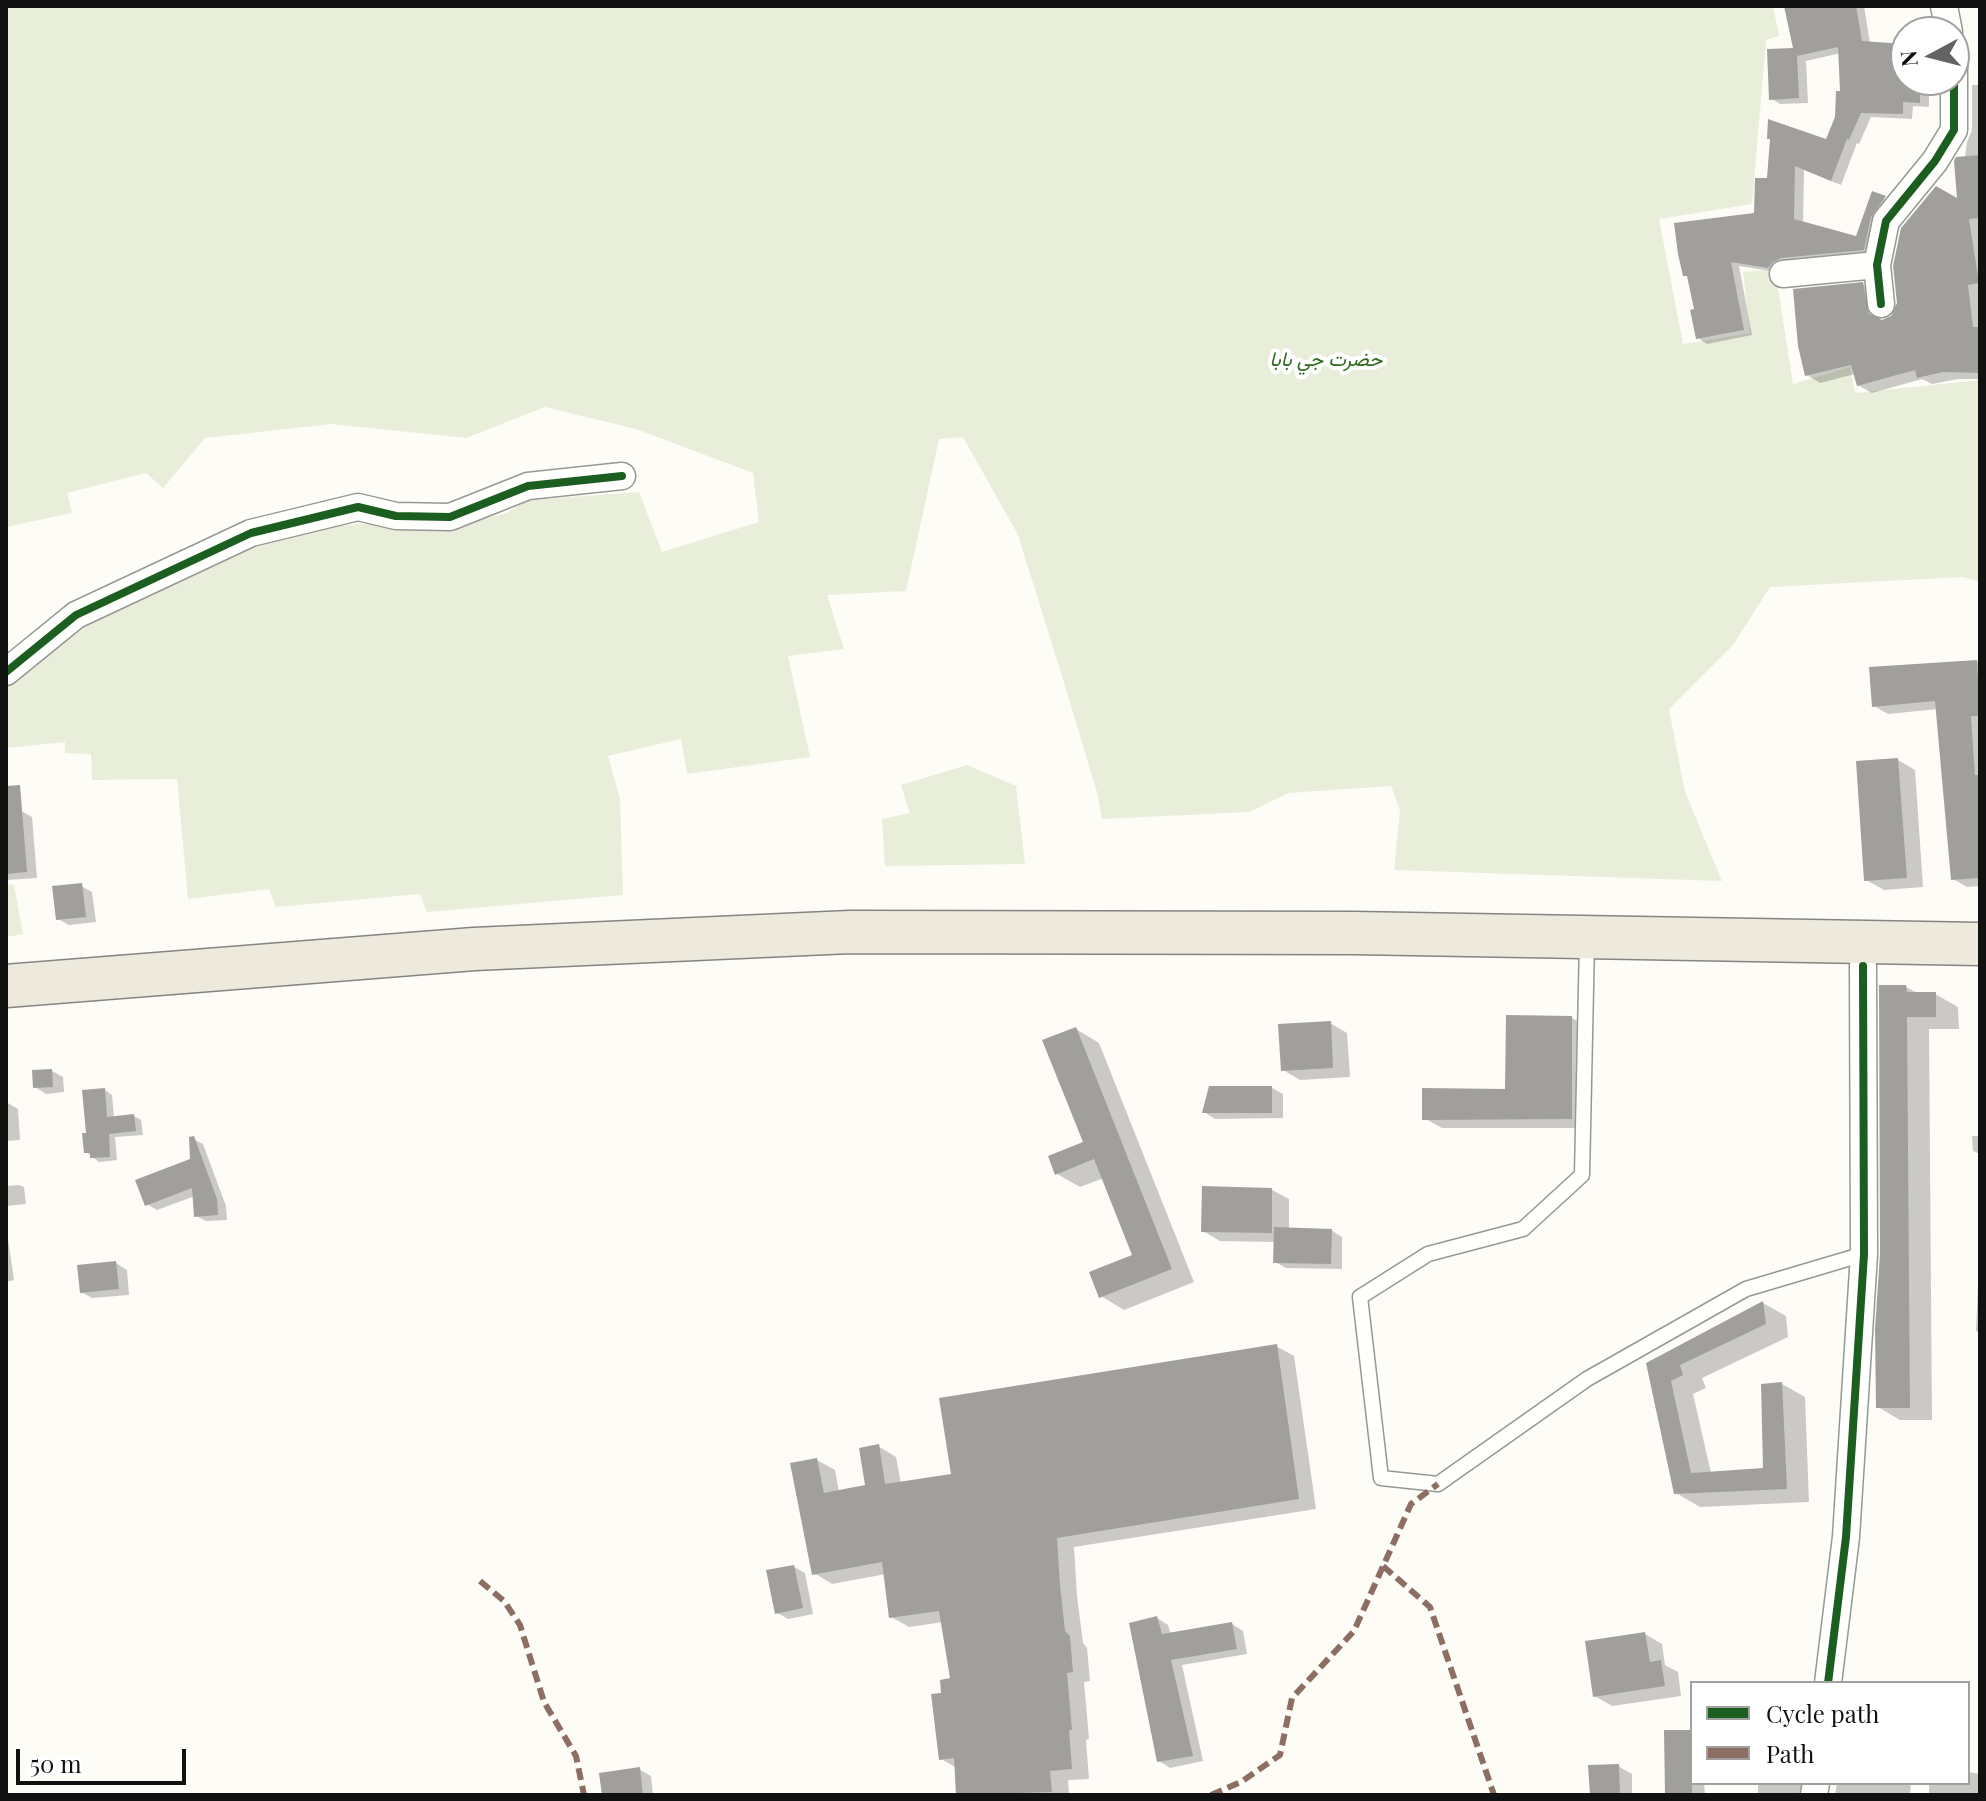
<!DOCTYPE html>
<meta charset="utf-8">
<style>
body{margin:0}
#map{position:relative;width:1986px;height:1801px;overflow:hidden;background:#fdfcf7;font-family:"Playfair Display",serif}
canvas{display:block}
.frame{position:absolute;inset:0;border:8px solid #111;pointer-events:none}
.legend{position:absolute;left:1690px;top:1681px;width:280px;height:104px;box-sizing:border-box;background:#fff;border:2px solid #a0a0a0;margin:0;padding:10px 14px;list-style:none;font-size:24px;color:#111}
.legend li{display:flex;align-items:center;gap:16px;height:40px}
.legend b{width:40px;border:2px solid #a0a0a0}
.north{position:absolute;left:1890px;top:16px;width:80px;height:80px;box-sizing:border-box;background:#fff;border:2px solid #a0a0a0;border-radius:50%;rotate:263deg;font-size:22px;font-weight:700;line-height:32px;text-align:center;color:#111}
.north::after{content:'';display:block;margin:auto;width:28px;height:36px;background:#646362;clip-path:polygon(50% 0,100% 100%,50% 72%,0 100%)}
.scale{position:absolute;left:16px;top:1749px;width:170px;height:36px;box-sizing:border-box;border:4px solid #111;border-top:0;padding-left:10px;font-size:24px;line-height:28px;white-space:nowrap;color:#111;-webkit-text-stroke:6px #fff;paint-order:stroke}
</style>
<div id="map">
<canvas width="1986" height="1801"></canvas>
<div class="frame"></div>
<ul class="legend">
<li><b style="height:10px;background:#1b5e20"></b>Cycle path</li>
<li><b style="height:10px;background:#8d6e63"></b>Path</li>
</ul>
<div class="north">N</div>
<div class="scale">50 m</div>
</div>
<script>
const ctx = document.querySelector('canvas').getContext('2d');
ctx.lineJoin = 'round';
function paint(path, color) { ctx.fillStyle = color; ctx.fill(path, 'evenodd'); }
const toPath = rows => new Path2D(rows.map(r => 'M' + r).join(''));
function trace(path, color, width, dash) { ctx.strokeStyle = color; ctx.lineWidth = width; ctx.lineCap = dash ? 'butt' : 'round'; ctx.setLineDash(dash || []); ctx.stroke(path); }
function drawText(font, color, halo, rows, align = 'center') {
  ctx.font = font + ' "Playfair Display",Vazirmatn,serif'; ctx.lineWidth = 8; ctx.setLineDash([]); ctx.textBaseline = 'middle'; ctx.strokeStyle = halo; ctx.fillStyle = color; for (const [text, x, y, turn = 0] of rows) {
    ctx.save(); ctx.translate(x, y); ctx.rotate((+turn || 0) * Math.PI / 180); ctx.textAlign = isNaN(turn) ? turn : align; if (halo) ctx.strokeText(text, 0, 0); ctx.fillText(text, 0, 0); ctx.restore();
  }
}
const cemetery = toPath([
 [6,6,1773,6,1779,36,1766,40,1752,204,1659,219,1683,344,1750,333,1743,272,1775,269,1793,384,1850,367,1855,393,1980,380,1980,582,1963,577,1770,587,1733,645,1669,709,1685,792,1722,881,1394,870,1400,810,1391,786,1289,793,1249,812,1102,819,1097,792,1061,673,1018,535,963,437,939,439,906,591,827,595,844,649,788,656,810,757,687,774,681,739,608,756,620,799,623,895,427,912,420,894,276,907,269,889,188,899,177,779,92,780,91,754,65,753,65,742,6,748,6,687,84,623,252,548,321,528,361,524,448,528,506,513,529,500,639,492,662,552,759,522,753,473,636,429,545,407,466,438,331,424,205,438,163,488,146,473,67,493,72,513,6,527],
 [967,765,1016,786,1025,864,885,866,882,819,910,813,901,785],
 [6,884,14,885,23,934,6,937]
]);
const shadow = toPath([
 [1786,6,1864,6,1870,43,1906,47,1906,80,1920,80,1915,92,1925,80,1936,80,1929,89,1929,107,1913,106,1912,119,1871,117,1859,144,1857,143,1841,185,1804,170,1803,224,1858,239,1873,194,1894,203,1873,255,1778,272,1739,266,1752,335,1707,344,1698,338,1696,311,1689,277,1685,275,1756,215,1768,180,1827,142,1837,118,1842,93,1841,53,1806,61,1808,103,1780,104,1771,98,1795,50],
 [1978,76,1980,76,1980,379,1958,379,1932,384,1922,379,1872,393,1858,385,1855,374,1820,383,1807,375,1862,284,1876,292,1881,322,1891,319,1959,201,1967,142,1972,130,1972,85,1978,85],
 [1980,662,1980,886,1967,887,1953,879,1938,709,1888,714,1874,706,1871,669],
 [1898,760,1915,770,1923,887,1884,890,1866,880],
 [21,811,32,817,37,878,7,880,6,812],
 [81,886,92,892,96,922,69,925,58,919],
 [1906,987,1919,994,1935,994,1958,1007,1959,1029,1929,1029,1932,1420,1900,1420,1878,1407,1882,1254],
 [1572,1018,1589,1028,1588,1128,1442,1128,1424,1118,1507,1091],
 [1330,1023,1347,1033,1350,1077,1300,1080,1283,1070],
 [1076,1029,1099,1043,1194,1282,1124,1310,1101,1296,1135,1256,1104,1178,1080,1187,1057,1174,1085,1143],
 [52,1071,63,1077,64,1092,46,1094,35,1087],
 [1272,1088,1283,1094,1283,1118,1215,1119,1204,1112],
 [105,1090,112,1095,114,1118,134,1116,141,1120,143,1135,115,1137,117,1160,99,1162,86,1152,88,1135],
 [6,1102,18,1109,20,1140,6,1141],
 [1972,1136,1980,1136,1980,1154,1973,1151],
 [193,1139,203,1144,226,1206,227,1220,206,1221,196,1216,195,1196,157,1210,147,1204,192,1161],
 [19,1185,24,1187,26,1204,6,1206,6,1186],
 [1272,1190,1289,1199,1289,1229,1331,1230,1342,1237,1342,1269,1286,1268,1275,1262,1276,1242,1220,1241,1203,1231],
 [6,1225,14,1280,6,1282],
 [1979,1261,1980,1261,1980,1333,1976,1331],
 [116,1263,127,1270,129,1295,92,1298,81,1292],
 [1763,1303,1786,1316,1788,1337,1702,1378,1706,1388,1693,1394,1711,1473,1765,1470,1782,1384,1805,1397,1809,1502,1700,1507,1676,1493,1648,1364],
 [1276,1346,1294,1356,1316,1509,1074,1547,1077,1596,1083,1643,1087,1648,1090,1681,1084,1682,1089,1739,1086,1740,1089,1779,1068,1780,1069,1795,958,1795,957,1768,941,1759,952,1680,943,1622,909,1627,891,1617,886,1574,832,1584,814,1573,817,1460,835,1470,839,1492,868,1487,878,1446,896,1457,901,1484,954,1476],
 [794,1567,805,1573,813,1614,788,1619,776,1612],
 [1157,1618,1168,1625,1171,1635,1232,1624,1243,1631,1247,1654,1182,1665,1203,1761,1170,1768,1159,1761],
 [1645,1634,1662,1644,1665,1665,1678,1672,1681,1696,1612,1706,1595,1696],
 [1692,1732,1692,1783,1704,1783,1705,1795,1668,1795],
 [1618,1766,1632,1774,1632,1795,1590,1795],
 [639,1769,651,1776,653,1795,604,1795],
 [1968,1772,1980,1774,1980,1795,1929,1795,1929,1783,1968,1783],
 [1758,1783,1801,1783,1802,1795,1758,1795],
 [1837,1783,1906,1783,1911,1786,1910,1795,1835,1795]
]);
const building = toPath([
 [1784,6,1856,6,1862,41,1904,44,1903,62,1905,62,1906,80,1922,80,1920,83,1920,103,1903,102,1903,114,1861,113,1849,140,1847,139,1831,181,1795,166,1794,219,1856,236,1872,191,1886,196,1871,217,1864,250,1781,258,1773,262,1768,268,1731,262,1744,330,1696,339,1690,310,1694,309,1687,276,1683,276,1678,254,1674,223,1754,213,1755,178,1767,178,1770,139,1767,139,1768,119,1826,139,1835,117,1836,91,1840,91,1838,47,1797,56,1799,98,1769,100,1767,49,1793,48],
 [1980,155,1980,218,1969,219,1979,283,1968,285,1973,327,1980,327,1980,373,1943,372,1917,378,1915,370,1857,386,1851,365,1805,376,1798,346,1793,289,1863,282,1869,314,1882,320,1891,316,1897,303,1893,266,1901,228,1936,186,1957,198,1954,161,1956,157],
 [1977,660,1980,716,1971,716,1975,775,1980,775,1980,878,1951,880,1935,701,1872,707,1869,667],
 [1898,758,1907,878,1864,881,1856,761],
 [20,785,27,872,6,874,6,786],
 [82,883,86,917,56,920,52,886],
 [1879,985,1906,985,1907,992,1936,992,1936,1017,1907,1017,1910,1408,1876,1408,1875,1329,1880,1254],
 [1506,1015,1572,1016,1572,1119,1422,1120,1422,1088,1505,1089],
 [1331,1021,1333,1068,1281,1071,1278,1024],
 [1076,1027,1172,1269,1099,1298,1089,1272,1132,1255,1094,1159,1055,1175,1048,1156,1083,1142,1042,1040],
 [52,1069,53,1087,33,1088,32,1070],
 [1209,1086,1272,1086,1272,1113,1202,1113],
 [105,1088,107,1117,134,1114,136,1131,109,1134,110,1157,90,1158,90,1153,84,1153,82,1133,86,1133,82,1090],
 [194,1136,217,1199,218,1215,194,1217,192,1188,145,1206,135,1180,190,1159,189,1137],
 [1202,1186,1272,1188,1272,1233,1201,1232],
 [1274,1227,1332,1229,1331,1264,1273,1263],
 [116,1261,119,1289,80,1293,77,1265],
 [1763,1301,1766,1324,1680,1365,1683,1375,1671,1381,1691,1473,1763,1468,1761,1384,1782,1382,1787,1489,1674,1494,1646,1363],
 [1277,1344,1299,1499,1057,1538,1060,1585,1065,1631,1070,1636,1073,1672,1067,1673,1072,1730,1069,1730,1072,1769,1050,1771,1052,1792,956,1795,954,1758,939,1760,931,1694,941,1693,940,1680,950,1678,939,1611,889,1618,882,1562,812,1575,790,1463,817,1458,824,1493,865,1485,859,1448,879,1444,885,1484,951,1474,939,1398],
 [794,1565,803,1608,775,1614,766,1570],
 [1157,1616,1162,1634,1232,1622,1237,1649,1171,1660,1193,1756,1157,1762,1129,1623],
 [1645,1632,1650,1662,1661,1660,1665,1686,1593,1697,1585,1641],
 [1664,1730,1692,1730,1692,1795,1665,1795],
 [1619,1764,1620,1795,1590,1795,1588,1765],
 [640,1767,643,1795,602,1795,599,1773]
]);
const lane = toPath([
 [1587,941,1582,1175,1523,1229,1428,1254,1360,1297,1381,1478,1438,1484,1587,1379,1746,1289,1864,1254]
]);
const street = toPath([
 [1944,6,1949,32],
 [1783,274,1877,265],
 [1881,304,1877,265,1886,221,1935,161,1954,130,1954,57],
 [6,672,76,615,251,533,358,507,396,516,450,517,528,486,622,476],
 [1828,1683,1846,1537,1864,1254,1863,966],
 [1814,1795,1816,1783]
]);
const primary = toPath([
 [6,986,474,949,850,932,1354,933,1980,944]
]);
const quiet = toPath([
 [1383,1566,1430,1607,1494,1795],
 [480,1581,504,1601,520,1625,544,1702,576,1756,584,1795],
 [1211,1795,1241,1782,1280,1755,1292,1698,1354,1631,1411,1504,1438,1484]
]);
const cycleway = toPath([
 [1881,304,1877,265,1886,221,1935,161,1954,130,1954,57],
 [6,672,76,615,251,533,358,507,396,516,450,517,528,486,622,476],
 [1828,1683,1846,1537,1864,1254,1863,966]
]);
const parkNames = [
 ["حضرت جي بابا",1326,360]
];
paint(cemetery, '#e9eedb');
paint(shadow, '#0003');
paint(building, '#a19f9c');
trace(lane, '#979795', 17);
trace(street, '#979795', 29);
trace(primary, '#858482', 45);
trace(lane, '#fffffe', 14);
trace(street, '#fffffe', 26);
trace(primary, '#ede9dc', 42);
trace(quiet, '#8d6e63', 6, [12, 6]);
trace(cycleway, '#1b5e20', 8);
drawText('italic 20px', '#2f6b1f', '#fff', parkNames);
</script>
